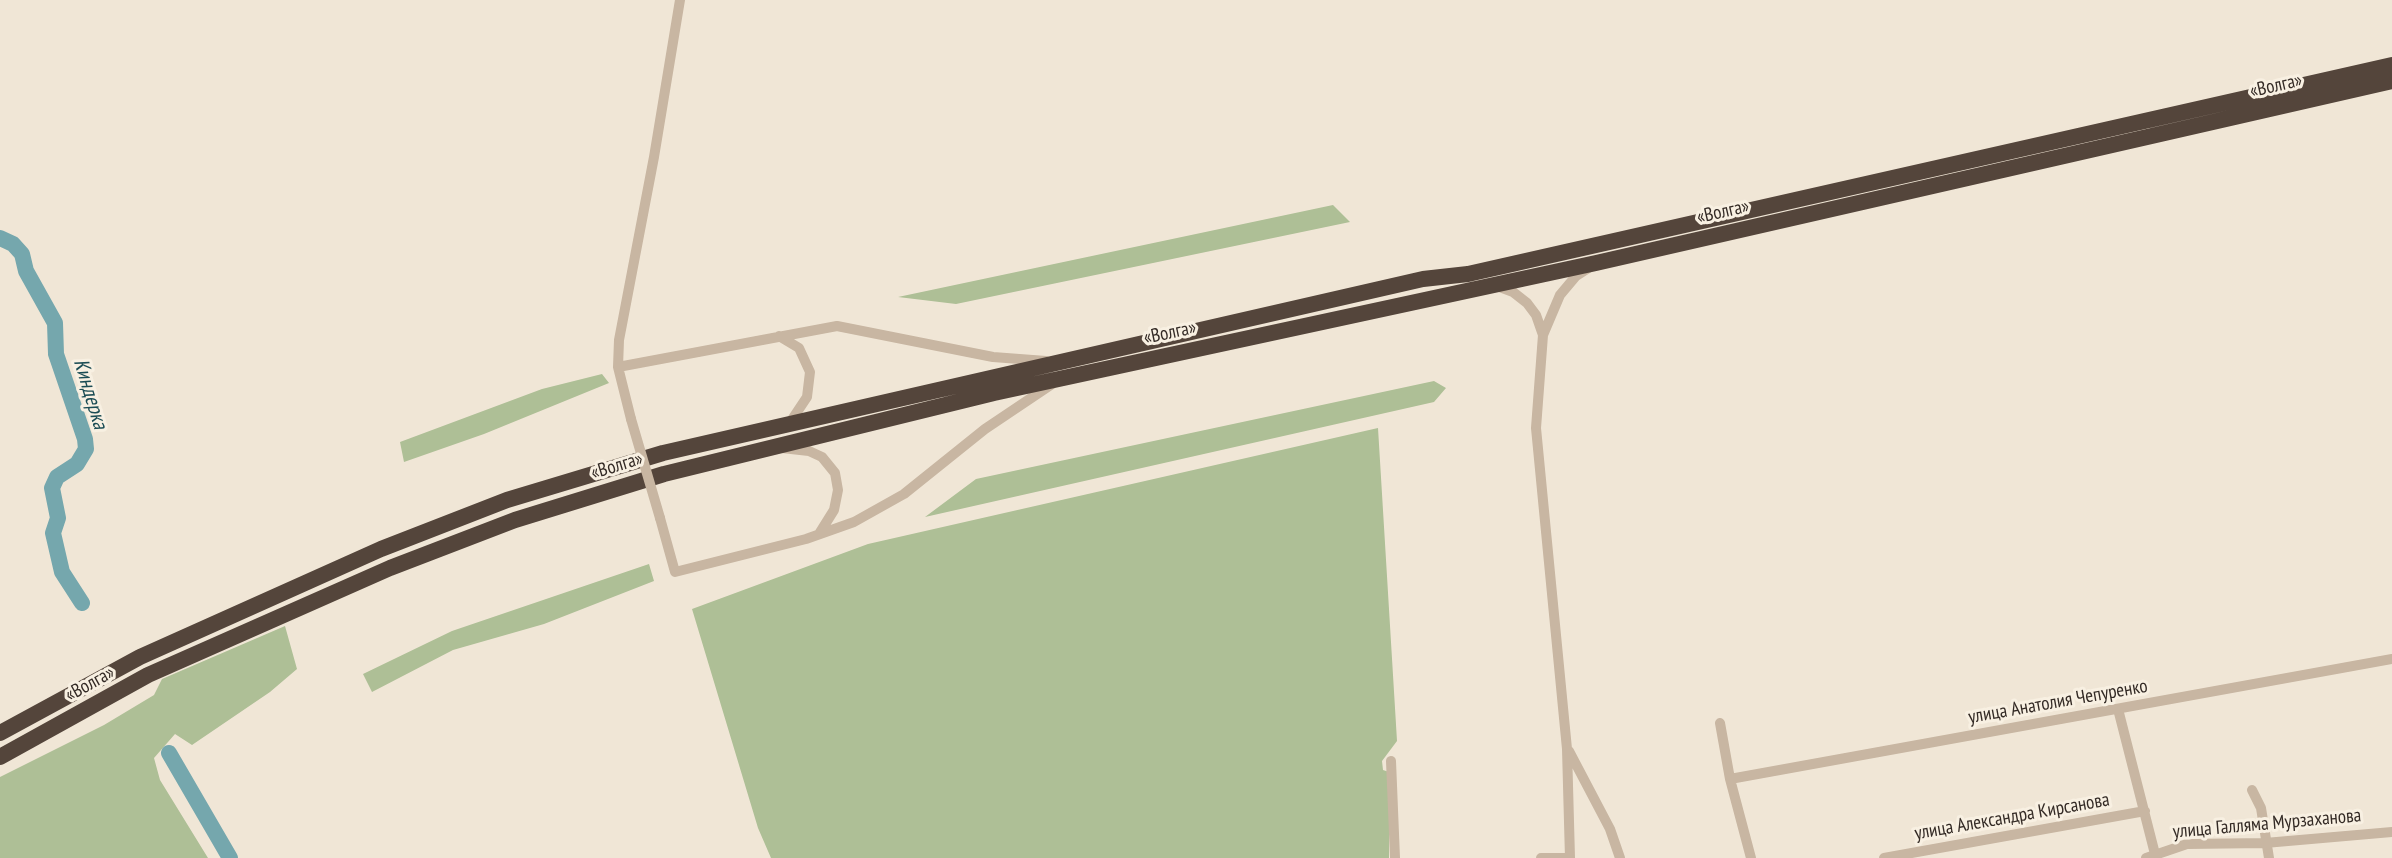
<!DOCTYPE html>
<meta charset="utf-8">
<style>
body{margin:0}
canvas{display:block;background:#f0e6d6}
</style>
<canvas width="2392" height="858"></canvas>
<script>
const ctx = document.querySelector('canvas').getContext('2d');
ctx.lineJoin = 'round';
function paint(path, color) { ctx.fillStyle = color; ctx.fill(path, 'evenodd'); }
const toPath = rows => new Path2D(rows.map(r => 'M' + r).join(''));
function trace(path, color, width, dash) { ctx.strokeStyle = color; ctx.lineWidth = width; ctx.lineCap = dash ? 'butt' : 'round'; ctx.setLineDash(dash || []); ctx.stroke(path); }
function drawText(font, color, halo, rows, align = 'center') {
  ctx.font = font + ' "PT Sans Narrow",sans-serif'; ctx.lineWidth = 6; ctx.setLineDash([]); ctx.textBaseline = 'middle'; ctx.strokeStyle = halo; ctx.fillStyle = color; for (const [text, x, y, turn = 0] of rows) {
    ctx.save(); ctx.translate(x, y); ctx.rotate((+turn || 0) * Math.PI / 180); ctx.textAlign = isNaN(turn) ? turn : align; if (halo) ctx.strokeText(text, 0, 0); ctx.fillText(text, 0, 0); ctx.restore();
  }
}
const green = toPath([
 [1333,205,1350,222,956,304,898,297],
 [602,374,609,383,484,434,404,462,400,442,542,389],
 [1434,381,1446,388,1434,402,925,517,976,479],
 [1378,428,1397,741,1382,761,1383,770,1389,772,1389,858,771,858,758,828,692,609,868,544],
 [649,564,654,581,544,624,453,650,372,692,363,674,452,631],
 [285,626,297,669,270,692,192,745,175,734,154,758,160,780,208,858,0,858,0,777,104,725,154,695,162,679]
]);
const river = toPath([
 [0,238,13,244,22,254,26,271,55,323,56,354,85,439,86,449,77,464,57,477,52,488,58,518,53,533,62,572,82,603],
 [169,753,230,858]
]);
const minor = toPath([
 [1497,286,1513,292,1527,303,1536,315,1543,335],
 [779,336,799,348,810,372,807,397,789,424],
 [618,367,837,326,993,357,1046,361],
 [631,419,618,367,619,340,654,157,680,0],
 [782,448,809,451,822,457,835,473,838,490,834,510,819,534],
 [660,518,675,572,806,539,854,522,904,494,985,429,1052,384],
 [2118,709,2156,858],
 [1720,723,1730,779,1751,858],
 [1569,751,1610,829,1620,858],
 [1391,761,1395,858],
 [1730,779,2392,659],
 [2252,790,2261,808,2269,858],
 [1541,858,1570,858],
 [1570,858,1567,749,1536,428,1543,335,1560,295,1576,276,1590,267],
 [1884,858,2145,811],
 [2146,858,2187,844,2265,843,2392,832]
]);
const highway = toPath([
 [0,733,140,657,381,549,507,500,663,453,1423,279,1468,274,2392,65],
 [0,757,148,675,390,568,515,520,664,474,994,393,1596,263,2392,81]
]);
const minorBridge = toPath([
 [631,419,660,518]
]);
const streetNames = [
 ["«Волга»",2276,86,-13],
 ["«Волга»",1723,212,-13],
 ["«Волга»",1170,333,-12],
 ["«Волга»",617,466,-17],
 ["«Волга»",90,684,-29],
 ["улица Анатолия Чепуренко",2058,702,-10],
 ["улица Александра Кирсанова",2012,817,-10],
 ["улица Галляма Мурзаханова",2267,824,-5]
];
const waterNames = [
 ["Киндерка",90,394,73]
];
paint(green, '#aebf96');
trace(river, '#75a7ad', 16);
trace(minor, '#c8b6a2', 10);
trace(highway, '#54453b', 16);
trace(minorBridge, '#c8b6a2', 10);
drawText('19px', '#332a25', '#f8f0e2', streetNames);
drawText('italic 21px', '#1b4c54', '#f8f0e2', waterNames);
</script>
